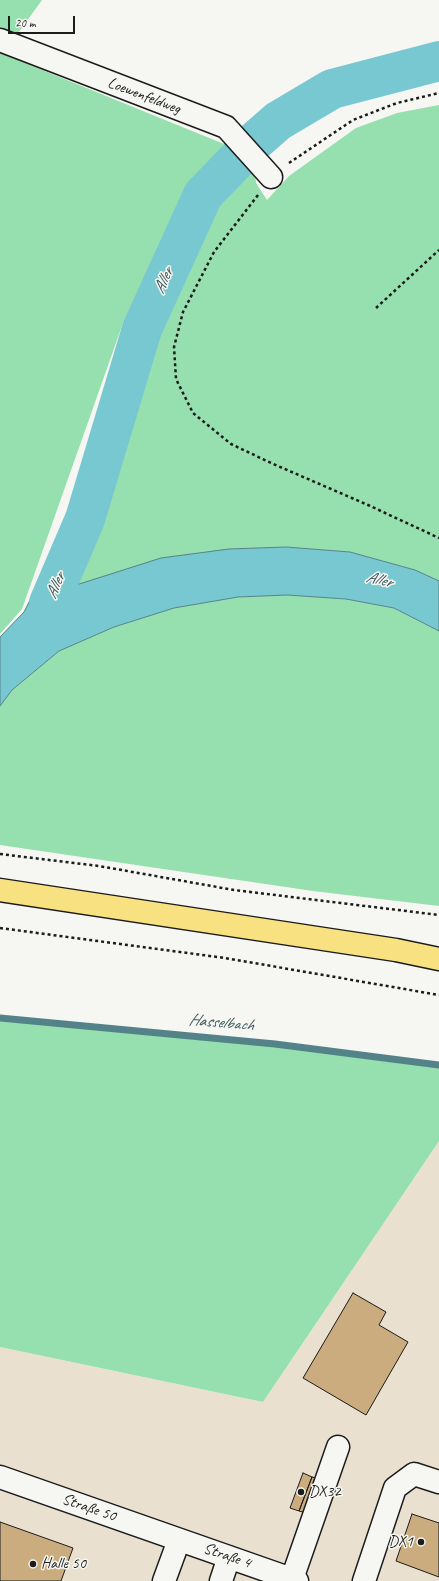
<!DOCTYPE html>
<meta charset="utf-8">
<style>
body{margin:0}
#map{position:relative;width:439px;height:1581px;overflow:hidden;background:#f6f6f2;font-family:Caveat,sans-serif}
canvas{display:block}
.scale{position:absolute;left:8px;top:16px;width:67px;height:18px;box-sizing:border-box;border:2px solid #1c1c1c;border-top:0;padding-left:5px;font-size:12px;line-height:14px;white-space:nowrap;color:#1c1c1c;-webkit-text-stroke:3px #f6f6f2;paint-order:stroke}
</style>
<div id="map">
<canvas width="439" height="1581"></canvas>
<div class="scale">20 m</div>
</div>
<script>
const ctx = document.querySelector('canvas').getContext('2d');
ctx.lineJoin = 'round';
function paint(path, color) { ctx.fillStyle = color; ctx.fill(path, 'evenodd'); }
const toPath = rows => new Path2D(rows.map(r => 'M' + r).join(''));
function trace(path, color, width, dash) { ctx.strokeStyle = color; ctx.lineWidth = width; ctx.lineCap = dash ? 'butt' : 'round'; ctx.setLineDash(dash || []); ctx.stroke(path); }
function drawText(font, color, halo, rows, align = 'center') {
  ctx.font = font + ' Caveat,sans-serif'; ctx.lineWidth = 3; ctx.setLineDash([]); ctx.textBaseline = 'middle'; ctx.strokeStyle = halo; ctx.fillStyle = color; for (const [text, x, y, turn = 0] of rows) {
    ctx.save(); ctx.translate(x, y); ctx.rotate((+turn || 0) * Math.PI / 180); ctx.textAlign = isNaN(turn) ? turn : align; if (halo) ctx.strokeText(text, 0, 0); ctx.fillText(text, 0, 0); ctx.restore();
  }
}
const built = toPath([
 [439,1141,439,1581,0,1581,0,1347,263,1402]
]);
const green = toPath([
 [0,0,42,0,3,54,224,144,182,204,123,323,22,609,0,634],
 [439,105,439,581,415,570,350,552,286,547,229,549,73,586,80,545,134,386,213,197,244,161,255,173,256,183,267,200,289,176,356,128,397,113],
 [287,595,346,599,394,608,439,631,439,906,313,891,0,845,0,706,12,690,59,651,114,627,174,608,238,597],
 [0,1018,275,1044,439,1065,439,1141,263,1402,0,1347]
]);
const water = toPath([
 [57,547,79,555,73,586,161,558,229,549,286,547,350,552,415,570,439,581,439,631,394,608,346,599,287,595,238,597,174,608,114,627,59,651,12,690,0,706,0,637,24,612,57,547]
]);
const stream = toPath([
 [0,1018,275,1044,439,1065]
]);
const river = toPath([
 [49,603,85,519,142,329,203,195,254,142,278,121,332,89,439,61]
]);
const building = toPath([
 [353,1293,386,1312,379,1325,408,1342,366,1415,303,1378,353,1293],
 [303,1473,312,1477,299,1511,290,1508,303,1473],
 [312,1477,318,1479,306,1513,299,1511,312,1477],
 [412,1514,439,1523,439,1577,396,1561,412,1514],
 [0,1522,73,1548,61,1581,0,1581,0,1522]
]);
const path = toPath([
 [289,163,353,120,397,103,439,93],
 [258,195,214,252,183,312,174,347,176,379,193,413,231,444,271,463,368,505,439,538],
 [376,308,439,250],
 [0,854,99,866,234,890,439,915],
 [0,928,225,958,439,995]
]);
const minor = toPath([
 [0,40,226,127,271,177],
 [0,1477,297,1581],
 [292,1579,338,1447],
 [164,1581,179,1540],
 [221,1581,229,1557],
 [364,1581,395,1488,414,1474,439,1482]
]);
const major = toPath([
 [0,890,396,950,439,959]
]);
const markers = [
 [301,1492,4,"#1c1c1c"],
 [421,1542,4,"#1c1c1c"],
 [33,1564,4,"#1c1c1c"]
];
const streetNames = [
 ["Loewenfeldweg",144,96,21],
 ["Straße 50",89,1508,19],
 ["Straße 4",227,1556,19]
];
const poiNames = [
 ["DX32",309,1492],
 ["DX1",413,1542,"right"],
 ["Halle 50",41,1564]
];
const waterNames = [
 ["Aller",164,281,-66],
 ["Aller",379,580,13],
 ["Aller",56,586,-67],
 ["Hasselbach",221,1023,5]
];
paint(built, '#e9e0d0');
paint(green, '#96dfaf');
paint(water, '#78c8d2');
trace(water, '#538389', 1);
trace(stream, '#538389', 7);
trace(river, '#78c8d2', 40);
paint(building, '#cbac7f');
trace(building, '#1c1c1c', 1);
trace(minor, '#1c1c1c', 25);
trace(major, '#1c1c1c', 25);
trace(path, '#1c1c1c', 2.5, [3, 3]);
trace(minor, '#f6f6f2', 22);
trace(major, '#f8e181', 22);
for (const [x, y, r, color] of markers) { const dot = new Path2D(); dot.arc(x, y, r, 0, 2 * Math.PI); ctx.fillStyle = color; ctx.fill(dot); trace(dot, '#f6f6f2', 1.5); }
drawText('16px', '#1c1c1c', '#f6f6f2', streetNames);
drawText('16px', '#1c1c1c', '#f6f6f2', poiNames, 'left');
drawText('italic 17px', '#3c585c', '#f6f6f2', waterNames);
</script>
